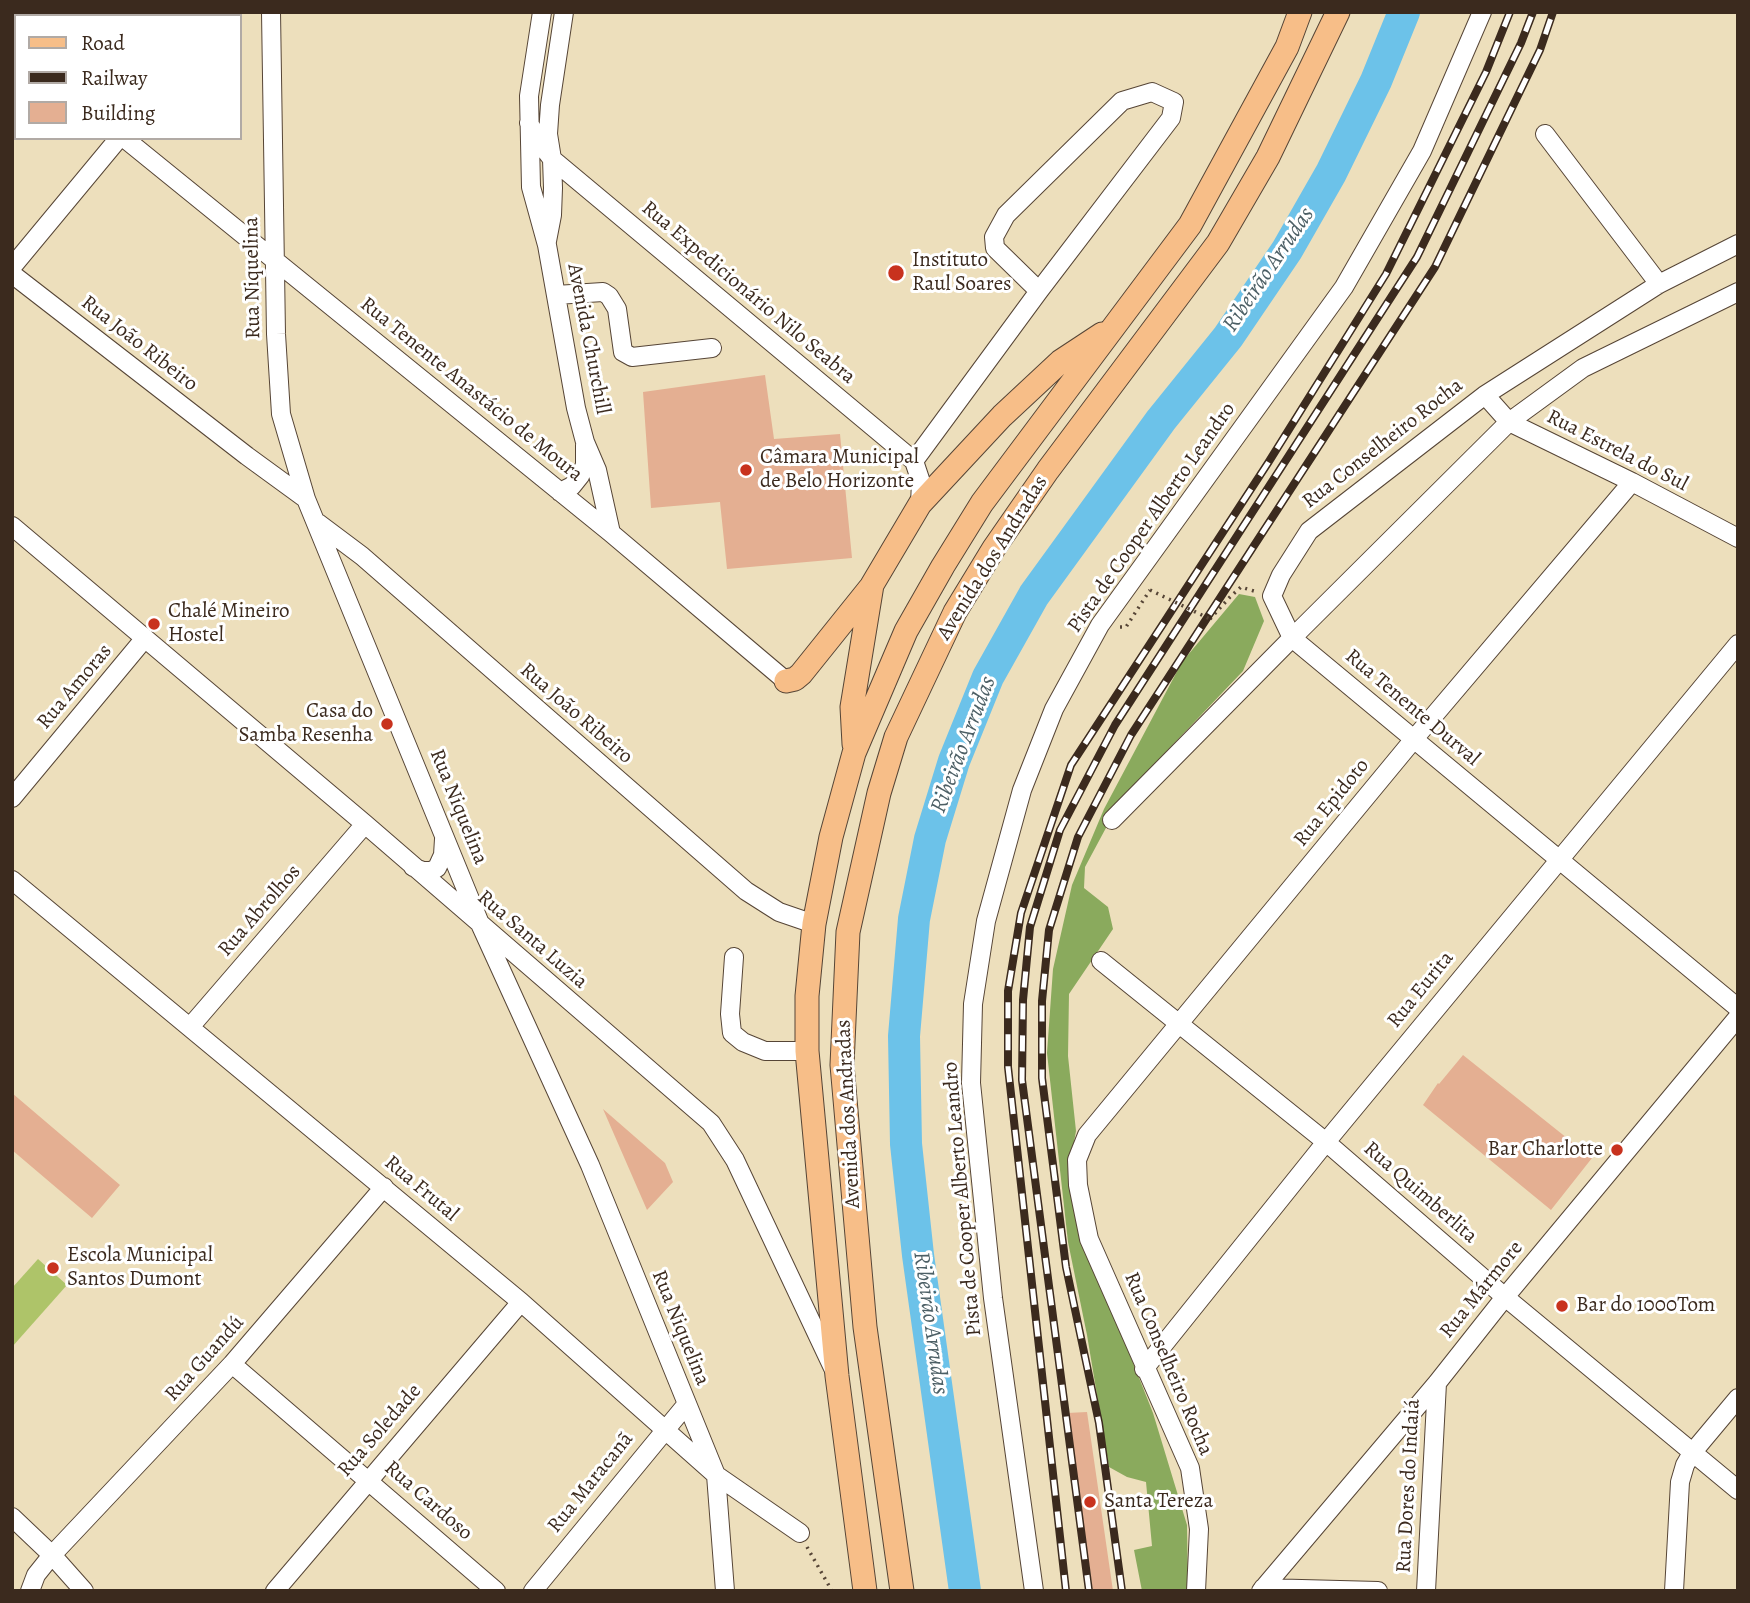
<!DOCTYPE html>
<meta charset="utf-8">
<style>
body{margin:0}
#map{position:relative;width:1750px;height:1603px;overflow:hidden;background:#eddfbc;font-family:Alegreya,serif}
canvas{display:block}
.frame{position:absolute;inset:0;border:14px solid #3b2a1e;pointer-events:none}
.legend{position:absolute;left:14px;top:14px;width:228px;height:126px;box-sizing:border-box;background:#fff;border:2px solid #b1aaa5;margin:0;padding:9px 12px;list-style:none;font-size:21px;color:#3b2a1e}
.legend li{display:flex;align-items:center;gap:14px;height:35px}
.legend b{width:35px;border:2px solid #b1aaa5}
</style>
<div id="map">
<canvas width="1750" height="1603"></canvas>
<div class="frame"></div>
<ul class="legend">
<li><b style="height:9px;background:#f7be88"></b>Road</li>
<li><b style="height:9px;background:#3b2a1e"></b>Railway</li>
<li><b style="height:19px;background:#e4af92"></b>Building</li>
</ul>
</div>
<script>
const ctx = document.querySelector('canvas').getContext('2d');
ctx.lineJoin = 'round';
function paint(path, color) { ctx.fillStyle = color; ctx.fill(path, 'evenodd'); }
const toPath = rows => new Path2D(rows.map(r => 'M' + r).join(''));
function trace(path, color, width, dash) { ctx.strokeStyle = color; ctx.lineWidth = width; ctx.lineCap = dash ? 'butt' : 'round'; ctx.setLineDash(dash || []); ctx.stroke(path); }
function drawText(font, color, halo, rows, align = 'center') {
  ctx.font = font + ' Alegreya,serif'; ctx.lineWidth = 6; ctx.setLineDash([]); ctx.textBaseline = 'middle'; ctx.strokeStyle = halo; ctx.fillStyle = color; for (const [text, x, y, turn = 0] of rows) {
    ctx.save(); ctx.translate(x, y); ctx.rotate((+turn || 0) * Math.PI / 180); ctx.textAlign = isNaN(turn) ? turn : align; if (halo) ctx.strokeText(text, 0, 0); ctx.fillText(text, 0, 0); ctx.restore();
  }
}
const green = toPath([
 [38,1259,67,1285,12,1347,12,1288]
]);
const forest = toPath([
 [1239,594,1255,597,1264,621,1243,671,1122,798,1085,867,1084,888,1108,907,1113,929,1069,994,1068,1056,1076,1131,1070,1164,1088,1249,1153,1413,1187,1525,1188,1591,1142,1591,1134,1550,1152,1546,1146,1482,1127,1477,1109,1467,1087,1335,1068,1242,1047,1053,1053,969,1072,885,1104,809,1182,662]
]);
const river = toPath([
 [965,1591,918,1255,906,1144,904,1036,914,919,930,839,954,761,988,677,1034,595,1161,420,1228,337,1287,250,1331,173,1376,81,1404,12]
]);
const building = toPath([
 [765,375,774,439,840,434,852,558,727,569,720,502,651,508,643,392],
 [1463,1055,1592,1158,1551,1210,1423,1105,1438,1083,1439,1084],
 [12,1093,120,1185,92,1218,12,1150],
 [603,1109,665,1163,673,1182,647,1210],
 [1087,1412,1113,1591,1093,1591,1067,1413]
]);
const path = toPath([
 [1210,619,1230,597,1241,587,1257,592],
 [1120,627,1126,627,1150,590],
 [807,1547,832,1591]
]);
const minor = toPath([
 [271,12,276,334,281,414,306,499,481,926,590,1165,716,1475,725,1591],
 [542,12,529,96,531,187,547,245,576,408,585,442,597,470,611,533],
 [12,45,16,48],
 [529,123,539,142,552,159,914,461,921,482,920,504],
 [1545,134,1659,284],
 [124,138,611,533,786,681],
 [547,241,552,215,553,188,552,159,548,134,550,105,564,12],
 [12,267,119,138],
 [12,274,247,456,306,499],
 [1738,292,1583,368,1509,422,1292,638,1738,1008],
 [556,295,603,292,609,296,617,309,623,352,632,357,712,348],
 [1485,395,1509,422,1632,482,1738,538],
 [914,461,1039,291,1171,118,1174,102,1152,92,1122,101,1006,215,994,237,995,248,1039,291],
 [560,492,572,486,580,476,585,465,585,445],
 [318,523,362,556,746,891,779,912,814,924],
 [12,526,365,824,711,1123,735,1160,833,1368],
 [12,798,145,638],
 [1112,820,1292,638,1272,596,1281,575,1309,531,1485,395,1659,284,1738,244],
 [413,867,423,871,431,871,437,868,443,855,444,839],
 [12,880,521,1302,716,1475,800,1533],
 [734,957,730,1014,732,1033,743,1042,765,1051,807,1051],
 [1101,961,1326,1142,1505,1297,1738,1490],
 [190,1027,365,824],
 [232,1364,496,1591],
 [1144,1369,1326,1142,1738,644],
 [12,1517,52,1555,84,1591],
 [1263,1588,1378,1591],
 [30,1591,36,1575,52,1555,232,1364,384,1187],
 [275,1591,521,1302],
 [533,1591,686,1405],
 [1034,1591,993,1298,971,1083,973,1004,986,921,1022,790,1054,709,1100,625,1344,287,1422,151,1482,12],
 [1196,1591,1199,1529,1190,1468,1089,1239,1078,1185,1077,1160,1087,1135,1414,739,1632,482],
 [1261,1591,1437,1383,1505,1297,1738,1017],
 [1426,1591,1437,1383],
 [1674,1591,1680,1482,1685,1465,1692,1453,1738,1398]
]);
const major = toPath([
 [786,681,795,679,801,674,870,588],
 [854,744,852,707,872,585,920,504,1002,416,1061,361,1102,334],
 [865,1591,837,1376,807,1051,807,996,814,924,831,837,854,753,906,631,943,566,982,503,1190,225,1287,47,1300,12],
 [902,1591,865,1327,842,1065,848,932,879,793,896,737,955,612,994,548,1048,470,1218,243,1268,157,1338,12]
]);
const rail = toPath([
 [1066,1591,1008,1067,1008,991,1021,913,1071,765,1268,463,1386,274,1486,72,1510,12],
 [1089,1591,1022,1080,1023,1000,1030,927,1060,830,1115,725,1417,257,1521,43,1533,12],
 [1122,1591,1099,1423,1066,1267,1042,1078,1042,1001,1049,930,1078,837,1131,735,1435,267,1540,50,1553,12]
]);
const pathBridge = toPath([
 [1150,590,1210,619]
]);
const markers = [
 [896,273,9,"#c8321e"],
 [746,470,7,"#c8321e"],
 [154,624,7,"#c8321e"],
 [387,724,7,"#c8321e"],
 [1617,1150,7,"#c8321e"],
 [53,1268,7,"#c8321e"],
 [1562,1306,7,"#c8321e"],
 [1090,1502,7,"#c8321e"]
];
const poiNames = [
 ["Instituto",912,261],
 ["Raul Soares",912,285],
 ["Câmara Municipal",760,458],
 ["de Belo Horizonte",760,482],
 ["Chalé Mineiro",168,612],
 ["Hostel",168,636],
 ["Casa do",373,712,"right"],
 ["Samba Resenha",373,736,"right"],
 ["Bar Charlotte",1603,1150,"right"],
 ["Escola Municipal",67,1256],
 ["Santos Dumont",67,1280],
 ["Bar do 1000Tom",1576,1306],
 ["Santa Tereza",1104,1502]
];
const streetNames = [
 ["Rua Niquelina",253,278,-91],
 ["Rua Expedicionário Nilo Seabra",748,293,40],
 ["Avenida Churchill",588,339,79],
 ["Rua João Ribeiro",139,344,38],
 ["Rua Tenente Anastácio de Moura",471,390,39],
 ["Rua Conselheiro Rocha",1383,444,-38],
 ["Rua Estrela do Sul",1617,451,27],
 ["Pista de Cooper Alberto Leandro",1152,518,-55],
 ["Avenida dos Andradas",993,558,-58],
 ["Rua Amoras",75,687,-50],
 ["Rua Tenente Durval",1412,708,40],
 ["Rua João Ribeiro",576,714,41],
 ["Rua Epidoto",1332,803,-51],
 ["Rua Niquelina",458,807,68],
 ["Rua Abrolhos",260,911,-49],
 ["Rua Santa Luzia",532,940,41],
 ["Rua Eurita",1421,990,-51],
 ["Avenida dos Andradas",849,1114,-93],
 ["Rua Frutal",421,1189,40],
 ["Rua Quimberlita",1420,1193,41],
 ["Pista de Cooper Alberto Leandro",963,1199,-95],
 ["Rua Mármore",1482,1290,-51],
 ["Rua Niquelina",680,1328,68],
 ["Rua Guandú",205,1359,-48],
 ["Rua Conselheiro Rocha",1168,1364,67],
 ["Rua Soledade",380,1431,-49],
 ["Rua Maracanã",591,1483,-51],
 ["Rua Dores do Indaiá",1409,1486,-87],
 ["Rua Cardoso",428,1501,41]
];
const waterNames = [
 ["Ribeirão Arrudas",1269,270,-56],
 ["Ribeirão Arrudas",964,745,-69],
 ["Ribeirão Arrudas",930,1323,82]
];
paint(green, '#aec469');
paint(forest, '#8aaa5d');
trace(river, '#6cc2e9', 32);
paint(building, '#e4af92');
trace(minor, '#564536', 20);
trace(major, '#564536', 25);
trace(path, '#564536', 3.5, [2, 5]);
trace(minor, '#fff', 18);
trace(major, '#f7be88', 23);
trace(rail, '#3b2a1e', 8);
trace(rail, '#fff', 5, [16]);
trace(pathBridge, '#564536', 3.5, [2, 5]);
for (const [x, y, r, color] of markers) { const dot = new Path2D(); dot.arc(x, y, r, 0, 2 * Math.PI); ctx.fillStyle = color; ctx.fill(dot); trace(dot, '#fff', 2.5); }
drawText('21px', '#3b2a1e', '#fff', poiNames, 'left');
drawText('21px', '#3b2a1e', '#fff', streetNames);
drawText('italic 23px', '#4c5f65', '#fff', waterNames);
</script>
